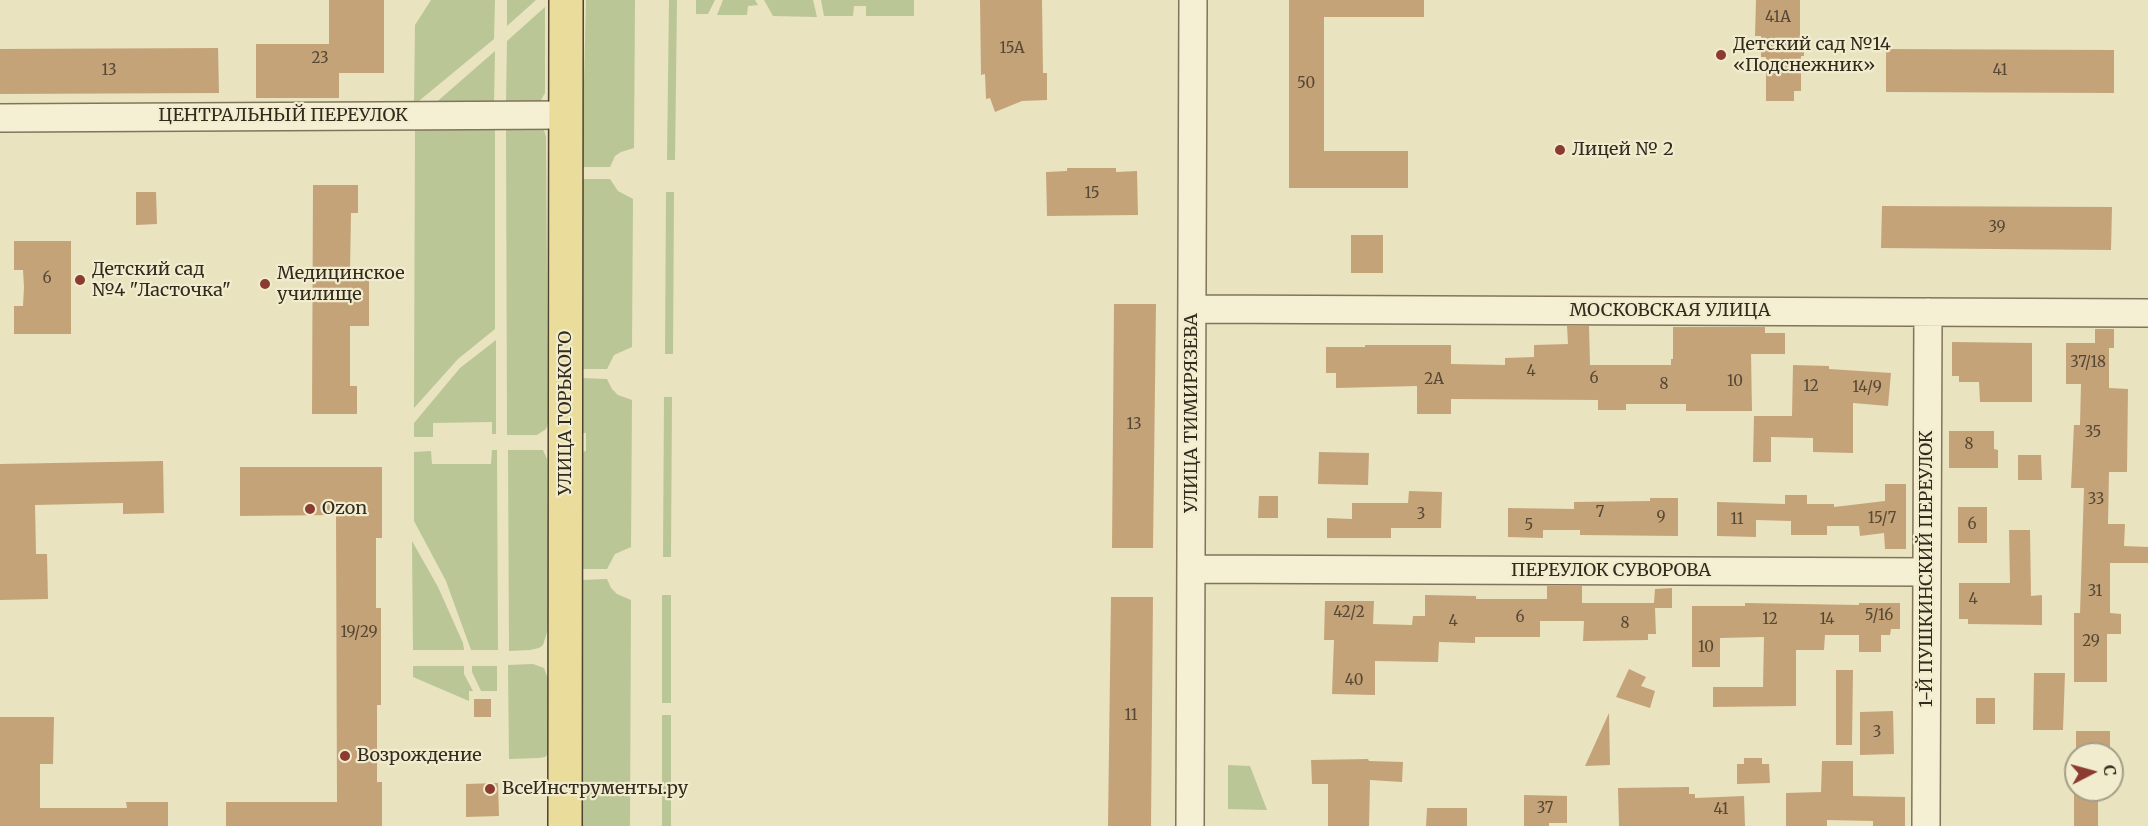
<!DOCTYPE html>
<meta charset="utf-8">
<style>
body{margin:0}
#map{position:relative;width:2148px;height:826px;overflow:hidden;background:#e9e3c0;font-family:Merriweather,serif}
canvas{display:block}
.north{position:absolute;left:2064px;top:742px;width:60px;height:60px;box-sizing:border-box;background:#f2eccf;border:2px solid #a59e88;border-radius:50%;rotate:84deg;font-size:16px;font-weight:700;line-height:24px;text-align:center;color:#322a1d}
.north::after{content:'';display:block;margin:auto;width:21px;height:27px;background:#8b3b2f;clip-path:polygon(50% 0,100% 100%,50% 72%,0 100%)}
</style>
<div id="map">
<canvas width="2148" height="826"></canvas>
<div class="north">С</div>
</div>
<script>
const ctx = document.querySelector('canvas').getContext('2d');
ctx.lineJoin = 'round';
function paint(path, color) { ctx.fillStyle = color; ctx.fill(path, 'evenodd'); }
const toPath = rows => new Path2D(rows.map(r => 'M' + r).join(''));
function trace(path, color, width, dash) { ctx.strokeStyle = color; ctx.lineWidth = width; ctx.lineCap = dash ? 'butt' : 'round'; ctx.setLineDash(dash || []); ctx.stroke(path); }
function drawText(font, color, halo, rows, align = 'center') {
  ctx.font = font + ' Merriweather,serif'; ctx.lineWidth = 4.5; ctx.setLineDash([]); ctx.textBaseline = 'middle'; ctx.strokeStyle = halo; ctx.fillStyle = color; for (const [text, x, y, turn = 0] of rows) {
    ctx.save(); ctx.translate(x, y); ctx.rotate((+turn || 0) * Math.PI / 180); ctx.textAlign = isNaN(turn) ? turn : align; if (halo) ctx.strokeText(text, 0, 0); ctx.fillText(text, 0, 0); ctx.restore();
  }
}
const green = toPath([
 [431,0,495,0,494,39,414,105,415,25],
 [507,0,536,0,507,26],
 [586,0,635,0,634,148,621,152,615,156,610,167,582,167],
 [669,0,677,0,675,160,667,160],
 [696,0,715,0,708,14,696,14],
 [723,0,755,0,758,5,748,6,747,15,717,15],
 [764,0,813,0,817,17,773,16],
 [821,0,914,0,914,16,866,16,866,6,854,6,853,16,824,16],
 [545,7,545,93,541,100,533,104,506,104,507,41],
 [495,51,494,105,432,106],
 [506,126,540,128,544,130,546,137,548,423,546,429,537,435,507,435],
 [415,127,495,127,495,329,458,359,414,408],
 [583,179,610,179,618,191,633,199,632,347,614,355,607,369,581,369],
 [666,192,674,192,673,354,665,354],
 [496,340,496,434,492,434,492,422,433,423,433,437,414,437,414,423,460,368],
 [581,378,607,379,612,389,618,395,632,400,631,547,615,554,607,569,580,569,580,452,586,451,586,433,581,433],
 [664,397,672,397,671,557,663,557],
 [492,450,497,450,498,650,471,650,446,581,414,521,414,452,431,451,432,464,491,464],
 [508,450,543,450,547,459,549,626,543,645,539,648,530,650,509,651],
 [412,541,438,587,463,643,464,650,413,650],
 [607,579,611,588,617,594,631,600,630,826,580,826,581,580],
 [662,595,671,595,671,703,662,703],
 [533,664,544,668,549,682,549,753,545,757,539,758,509,759,508,665],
 [413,666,464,666,464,674,473,691,469,691,469,701,413,677],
 [472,666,497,666,497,691,481,691,472,672],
 [662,715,671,715,671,826,662,826],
 [1228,765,1250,766,1267,810,1228,809]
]);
const building = toPath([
 [329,0,384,0,384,73,339,73,339,98,256,98,256,44,329,44],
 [980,0,1042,0,1043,73,1047,73,1047,100,1022,101,995,112,990,98,986,99,985,74,981,75],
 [1289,0,1424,0,1424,17,1324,17,1324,151,1408,151,1408,188,1289,188],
 [1756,0,1800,0,1800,36,1804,35,1804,56,1801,56,1801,91,1794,91,1794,101,1766,101,1766,57,1761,57,1761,36,1755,36],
 [218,48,219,93,0,94,0,49],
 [1886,49,2114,50,2114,93,1886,92],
 [1067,168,1116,168,1116,172,1137,171,1138,215,1047,216,1046,172,1067,171],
 [313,185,358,185,358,213,351,213,350,271,369,271,369,326,350,326,350,386,357,386,357,414,312,414],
 [136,192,156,192,157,224,136,225],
 [1882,206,2112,207,2111,250,1881,248],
 [1351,235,1383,235,1383,273,1351,273],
 [14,241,71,241,71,334,14,334,14,306,23,306,24,287,23,270,14,270],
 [1114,304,1156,304,1153,548,1112,548],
 [1567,326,1589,326,1590,365,1671,365,1671,359,1673,359,1673,327,1765,327,1765,333,1785,333,1785,354,1751,354,1752,411,1686,411,1686,404,1626,404,1626,410,1598,410,1598,400,1451,399,1451,414,1417,414,1417,386,1336,388,1336,373,1326,373,1326,347,1365,347,1365,345,1451,345,1451,364,1505,365,1505,358,1534,357,1534,345,1568,344],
 [2095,329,2114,329,2114,348,2109,348,2109,388,2128,389,2127,472,2109,472,2108,524,2125,524,2124,546,2148,547,2148,563,2110,563,2110,613,2121,614,2121,634,2107,634,2107,682,2074,682,2074,613,2080,613,2084,488,2071,488,2074,425,2080,425,2081,384,2066,384,2066,343,2095,343],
 [1952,342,2032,343,2032,402,1980,402,1979,382,1959,382,1959,376,1952,376],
 [1793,365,1829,366,1829,369,1891,373,1888,406,1853,403,1853,453,1813,452,1813,438,1771,437,1771,462,1753,462,1754,416,1792,416],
 [1949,431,1994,431,1994,449,1998,450,1998,468,1949,468],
 [1319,452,1369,453,1368,485,1318,484],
 [2018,455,2041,455,2042,480,2018,480],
 [163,461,164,513,123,514,123,503,35,505,36,554,47,554,48,599,0,600,0,464],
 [240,467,382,467,382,538,376,538,376,608,381,608,381,705,377,705,377,782,382,782,382,826,226,826,226,802,337,802,336,515,240,516],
 [1885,484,1906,484,1906,549,1885,549,1884,533,1860,536,1859,526,1827,526,1827,535,1791,535,1791,521,1756,520,1756,537,1717,536,1717,502,1785,504,1785,495,1807,495,1807,504,1834,504,1834,507,1885,501],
 [1409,491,1442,492,1441,528,1391,528,1391,538,1327,538,1327,518,1352,519,1352,503,1408,503],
 [1259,496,1278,496,1278,518,1258,518],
 [1650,498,1678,498,1678,536,1580,535,1580,530,1543,530,1543,538,1508,537,1508,508,1574,509,1574,502,1650,501],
 [1958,507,1987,507,1987,543,1958,543],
 [2009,530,2030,530,2031,596,2042,595,2042,625,1968,624,1968,619,1959,619,1959,583,2010,583],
 [1547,586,1582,586,1582,603,1654,603,1655,589,1672,588,1672,608,1655,608,1656,634,1648,634,1648,640,1583,641,1584,621,1540,621,1540,637,1475,637,1475,643,1439,642,1438,662,1375,661,1375,695,1332,694,1334,640,1324,640,1325,601,1374,601,1373,624,1412,625,1413,616,1425,616,1425,595,1476,596,1476,599,1547,599],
 [1111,597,1153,597,1151,826,1108,826],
 [1745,603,1859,605,1859,603,1900,603,1900,629,1891,629,1890,635,1881,635,1881,652,1859,652,1859,635,1825,635,1824,650,1796,650,1796,706,1713,707,1713,687,1763,687,1764,637,1720,638,1720,667,1692,667,1692,606,1745,606],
 [1629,669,1646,677,1641,686,1655,691,1650,708,1616,697],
 [1836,670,1853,670,1852,745,1836,745],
 [2034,673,2065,673,2063,730,2033,730],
 [1976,698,1995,698,1995,724,1976,724],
 [474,699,491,699,491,717,474,717],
 [1893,711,1894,754,1860,755,1860,712],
 [1609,713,1610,765,1585,766],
 [0,717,54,717,53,764,40,764,40,808,127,808,126,802,168,802,168,826,0,826],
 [2076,731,2110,731,2110,754,2076,754],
 [1744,758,1762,758,1762,764,1769,764,1770,783,1737,784,1737,764,1744,764],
 [1368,759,1369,761,1403,762,1402,782,1370,780,1369,826,1328,826,1328,784,1312,784,1311,760],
 [1822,761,1853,761,1853,796,1905,797,1905,826,1873,826,1873,821,1827,820,1827,826,1786,826,1786,793,1821,792],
 [498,783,499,816,466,817,466,784],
 [1689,787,1689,794,1695,794,1695,798,1744,796,1745,826,1619,826,1618,788],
 [2074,790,2098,790,2098,826,2074,826],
 [1524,795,1567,796,1567,823,1549,823,1549,826,1524,826],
 [1427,808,1467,808,1467,826,1426,826]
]);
const minor = toPath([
 [0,118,566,115],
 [1192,309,2148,313],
 [1191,569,1927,572],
 [1190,826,1193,0],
 [1926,826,1928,312]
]);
const major = toPath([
 [565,826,566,0]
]);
const markers = [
 [1721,55,6,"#8b3b2f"],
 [1560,150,6,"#8b3b2f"],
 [80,280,6,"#8b3b2f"],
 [265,284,6,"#8b3b2f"],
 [310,509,6,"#8b3b2f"],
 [345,756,6,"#8b3b2f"],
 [490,789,6,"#8b3b2f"]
];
const numberNames = [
 ["41А",1778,18],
 ["15А",1012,49],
 ["23",320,59],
 ["13",109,71],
 ["41",2000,71],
 ["50",1306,84],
 ["15",1092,194],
 ["39",1997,228],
 ["6",47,279],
 ["37/18",2088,363],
 ["4",1531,372],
 ["6",1594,379],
 ["2А",1434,380],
 ["10",1735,382],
 ["8",1664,385],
 ["12",1811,387],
 ["14/9",1867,388],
 ["13",1134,425],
 ["35",2093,433],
 ["8",1969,445],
 ["33",2096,500],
 ["7",1600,513],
 ["3",1421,515],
 ["9",1661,518],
 ["15/7",1882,519],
 ["11",1737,520],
 ["6",1972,525],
 ["5",1529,526],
 ["31",2095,592],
 ["4",1973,600],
 ["42/2",1349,613],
 ["5/16",1879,616],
 ["6",1520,618],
 ["12",1770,620],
 ["14",1827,620],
 ["4",1453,622],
 ["8",1625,624],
 ["19/29",359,633],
 ["29",2091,642],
 ["10",1706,648],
 ["40",1354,681],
 ["11",1131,716],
 ["3",1877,733],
 ["37",1545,809],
 ["41",1721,810]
];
const poiNames = [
 ["Детский сад №14",1733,45],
 ["«Подснежник»",1733,66],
 ["Лицей № 2",1572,150],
 ["Детский сад",92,270],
 ["№4 \"Ласточка\"",92,291],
 ["Медицинское",277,274],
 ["училище",277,295],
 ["Ozon",322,509],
 ["Возрождение",357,756],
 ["ВсеИнструменты.ру",502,789]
];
const streetNames = [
 ["ЦЕНТРАЛЬНЫЙ ПЕРЕУЛОК",283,116],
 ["МОСКОВСКАЯ УЛИЦА",1670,311],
 ["УЛИЦА ГОРЬКОГО",566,413,-90],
 ["УЛИЦА ТИМИРЯЗЕВА",1192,413,-90],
 ["1-Й ПУШКИНСКИЙ ПЕРЕУЛОК",1927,569,-90],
 ["ПЕРЕУЛОК СУВОРОВА",1611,571]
];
paint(green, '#bac696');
paint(building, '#c5a379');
trace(minor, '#81745a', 30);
trace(major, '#4f422e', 36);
trace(minor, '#f5f0d3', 27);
trace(major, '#eadc9a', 33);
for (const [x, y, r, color] of markers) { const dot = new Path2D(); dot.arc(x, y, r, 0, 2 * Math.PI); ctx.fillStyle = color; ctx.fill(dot); trace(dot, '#f2eccf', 2); }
drawText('15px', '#574834', null, numberNames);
drawText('18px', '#322a1d', '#f2eccf', poiNames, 'left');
drawText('18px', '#322a1d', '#f2eccf', streetNames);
</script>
